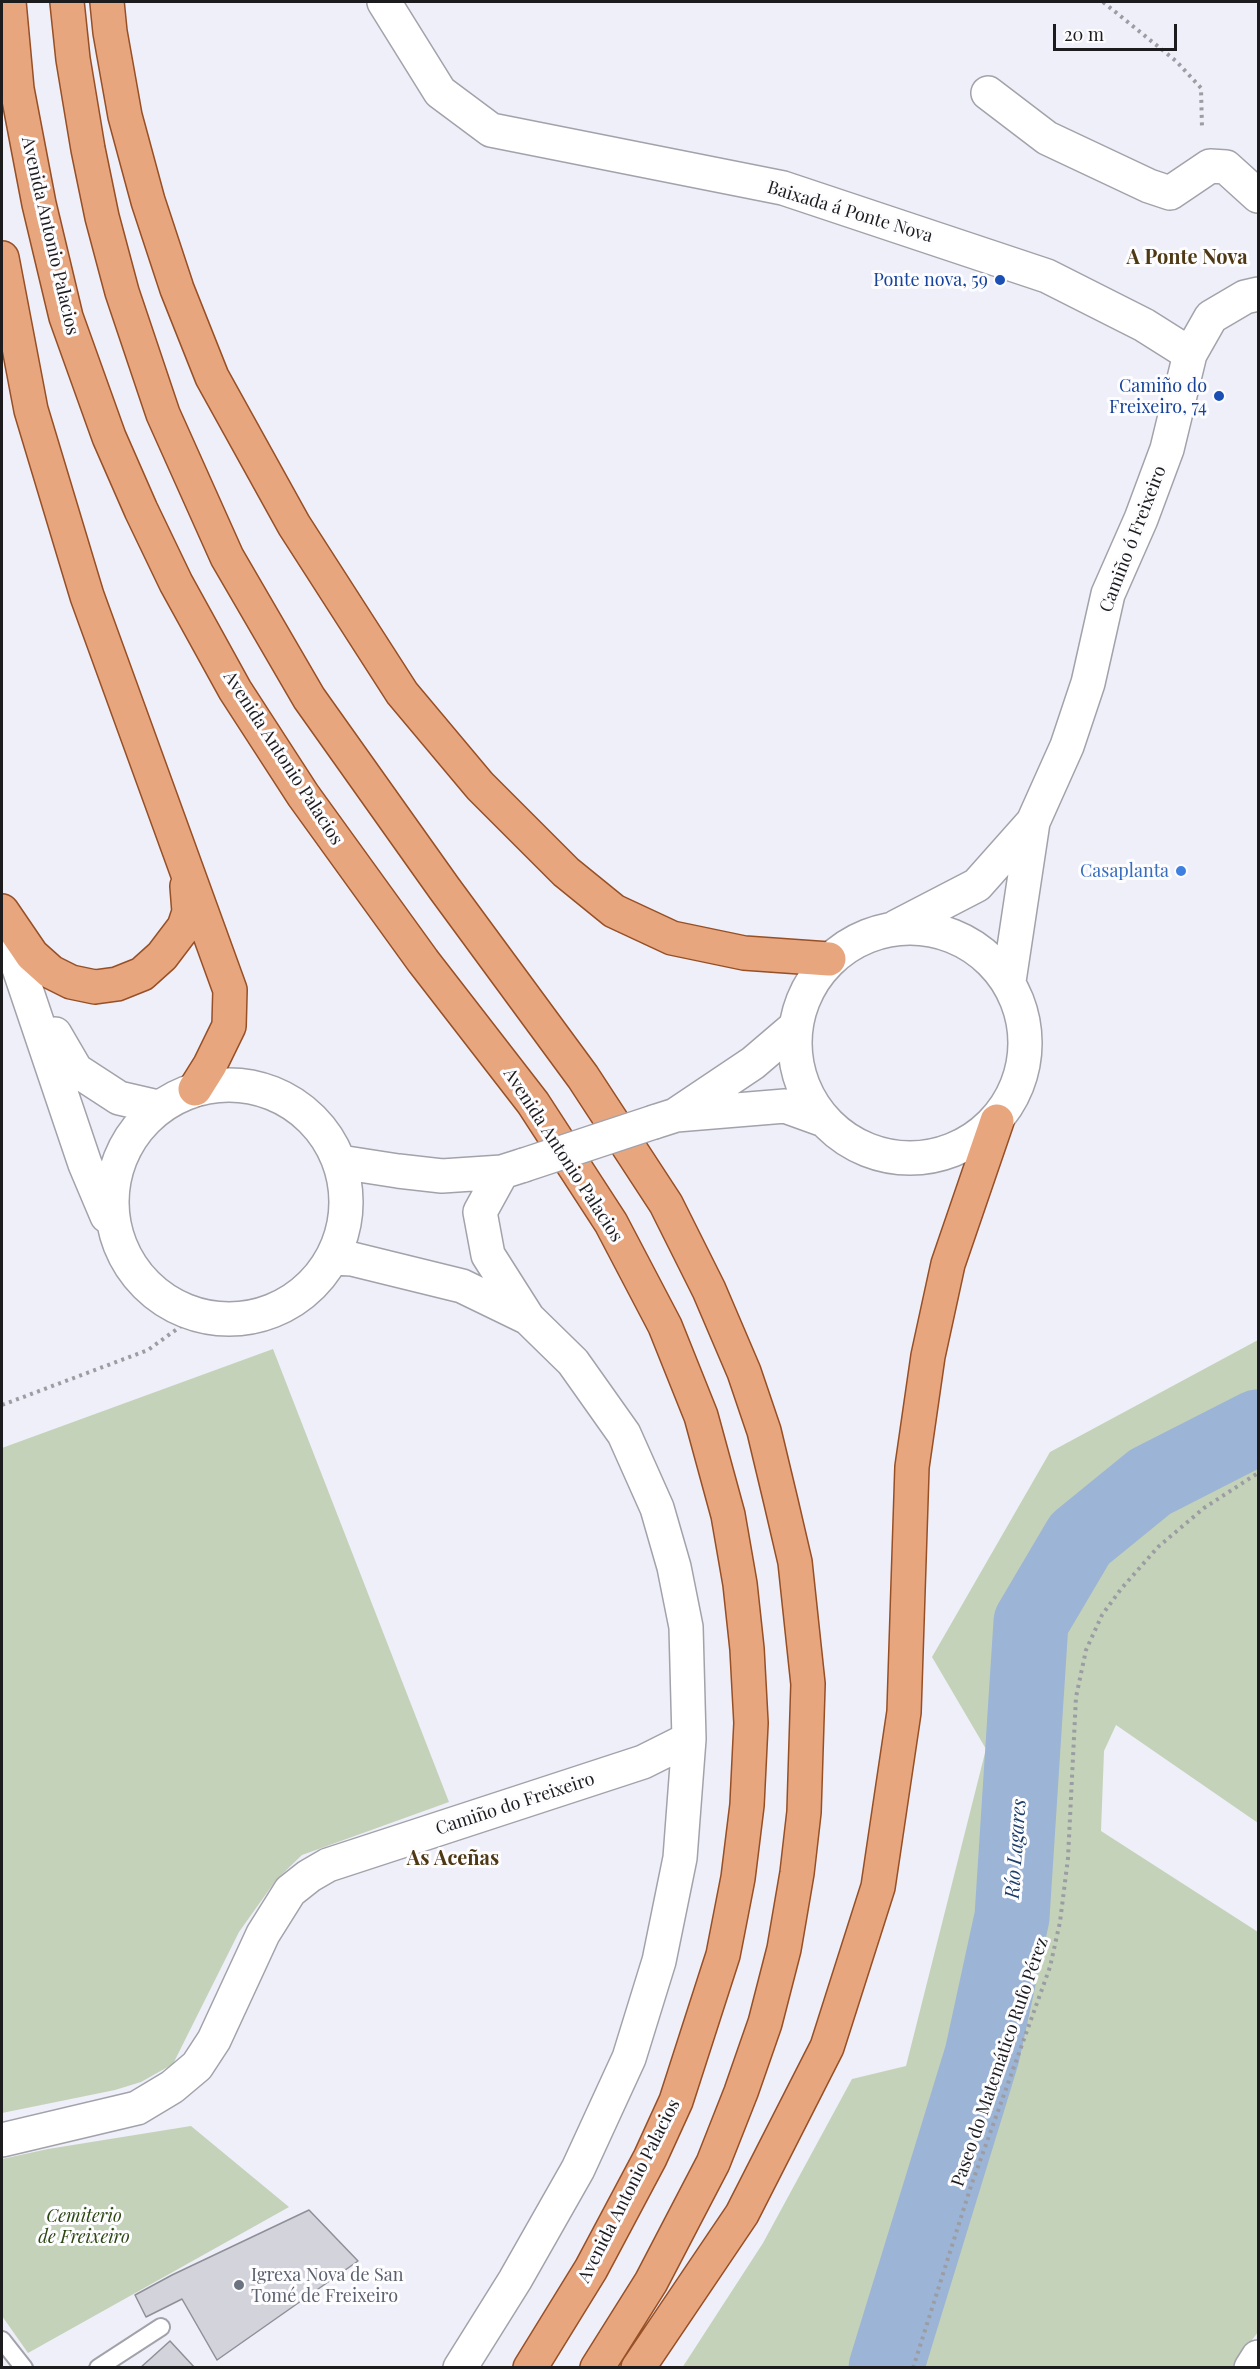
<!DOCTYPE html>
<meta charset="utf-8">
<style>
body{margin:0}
#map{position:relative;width:1260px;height:2369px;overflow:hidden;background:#eeeff8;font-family:"Playfair Display",serif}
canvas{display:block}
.frame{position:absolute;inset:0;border:3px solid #1c1c1f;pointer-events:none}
.scale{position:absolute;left:1053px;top:24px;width:124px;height:27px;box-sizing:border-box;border:3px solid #1c1c1f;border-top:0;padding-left:8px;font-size:18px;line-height:21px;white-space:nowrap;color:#1c1c1f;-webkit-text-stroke:4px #fdfdff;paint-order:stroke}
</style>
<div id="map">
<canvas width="1260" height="2369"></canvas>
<div class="frame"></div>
<div class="scale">20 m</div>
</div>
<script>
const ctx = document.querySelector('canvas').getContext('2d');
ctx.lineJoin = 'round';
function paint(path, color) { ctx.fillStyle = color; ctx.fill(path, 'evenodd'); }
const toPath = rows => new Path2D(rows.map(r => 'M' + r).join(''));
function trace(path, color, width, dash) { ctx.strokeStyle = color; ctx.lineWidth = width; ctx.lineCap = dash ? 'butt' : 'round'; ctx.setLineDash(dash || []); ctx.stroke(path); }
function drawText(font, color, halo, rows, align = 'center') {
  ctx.font = font + ' "Playfair Display",serif'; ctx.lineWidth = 6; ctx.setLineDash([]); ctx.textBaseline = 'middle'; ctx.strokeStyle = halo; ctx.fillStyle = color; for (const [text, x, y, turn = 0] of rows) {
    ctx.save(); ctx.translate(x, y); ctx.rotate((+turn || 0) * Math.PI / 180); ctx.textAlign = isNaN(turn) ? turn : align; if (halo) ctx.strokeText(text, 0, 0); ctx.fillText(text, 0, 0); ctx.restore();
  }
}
const green = toPath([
 [1258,1340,1258,1823,1116,1725,1104,1751,1101,1831,1258,1932,1258,2332,1232,2367,682,2368,763,2243,852,2079,906,2066,986,1749,932,1657,1050,1452],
 [273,1349,449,1802,302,1855,276,1880,239,1932,173,2064,141,2082,115,2090,2,2113,2,1448],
 [191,2126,289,2207,28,2353,2,2316,2,2159,48,2149]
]);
const river = toPath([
 [886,2368,982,2055,1012,1917,1031,1622,1080,1539,1150,1482,1258,1427]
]);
const building = toPath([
 [309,2210,358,2261,217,2360,182,2299,146,2317,135,2295,172,2275,309,2210],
 [170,2341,195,2368,140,2368,170,2341]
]);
const path = toPath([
 [1103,2,1176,61,1201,88,1202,128],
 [2,1405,148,1350,195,1316],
 [913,2368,971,2186,1050,1967,1060,1922,1068,1858,1076,1697,1086,1650,1102,1615,1121,1589,1158,1547,1204,1508,1258,1473]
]);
const lane = toPath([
 [2,2340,24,2368],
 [98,2368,161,2327]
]);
const street = toPath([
 [384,2,440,92,491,130,783,188,1047,276,1144,325,1190,354],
 [988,93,1047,138,1149,186,1170,193,1210,166,1226,167,1258,196],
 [2,918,85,1164,107,1216],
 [896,927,977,885,1033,822],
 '795 1043a115 115 0 1 1 230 0a115 115 0 1 1-230 0Z',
 [1009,981,1033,822,1067,746,1088,683,1108,594,1141,519,1167,449,1190,354,1211,317,1245,297,1258,294],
 [55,1034,76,1070,119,1098,158,1107],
 '112 1202a117 117 0 1 1 234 0a117 117 0 1 1-234 0Z',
 [677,1114,753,1063,794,1028],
 [654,1122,676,1115,785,1106,821,1119],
 [340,1162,398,1171,442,1176,502,1172,524,1165],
 [502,1172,480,1212,488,1255,528,1318],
 [333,1258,352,1259,462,1286,528,1318,573,1362,624,1434,657,1508,674,1567,686,1627,689,1739,680,1858,659,1961,629,2058,578,2169,515,2280,460,2368],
 [2,2140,137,2108,172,2087,197,2066,214,2040,263,1934,290,1891,309,1876,328,1865,643,1762,689,1739],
 [1251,2368,1258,2357]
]);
const primary = toPath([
 [9,2,17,89,39,204,66,317,109,437,141,510,176,583,235,690,303,795,423,961,533,1103,611,1223,665,1326,701,1416,728,1515,740,1584,747,1649,751,1723,747,1805,738,1878,723,1955,676,2101,650,2158,591,2269,530,2368],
 [67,2,73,59,88,149,102,217,122,292,163,414,227,557,309,698,444,888,583,1077,666,1204,709,1290,744,1372,764,1431,781,1502,795,1562,808,1684,804,1812,797,1873,784,1949,765,2023,741,2092,713,2163,651,2282,597,2368],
 [107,2,110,32,125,116,148,201,177,289,212,377,294,525,402,693,480,786,566,872,614,911,672,938,744,953,829,959],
 [2,258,31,410,87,596,230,990,229,1026,210,1065,195,1089],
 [2,911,32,955,51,972,71,982,95,987,117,984,142,974,162,956,184,927,189,912,187,886],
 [638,2368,742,2214,827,2047,878,1887,904,1712,912,1467,928,1356,948,1264,997,1121]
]);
const streetBridge = toPath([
 [524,1165,654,1122]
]);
const markers = [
 [1000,280,6,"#1a4fb4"],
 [1219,396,6,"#1a4fb4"],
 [1181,871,6,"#3f7fe0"],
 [239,2285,6,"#6b7280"]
];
const streetNames = [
 ["Baixada á Ponte Nova",850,212,17],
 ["Avenida Antonio Palacios",50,236,77],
 ["Camiño ó Freixeiro",1133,539,-69],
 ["Avenida Antonio Palacios",283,758,57],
 ["Avenida Antonio Palacios",563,1155,57],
 ["Camiño do Freixeiro",515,1804,-18],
 ["Paseo do Matemático Rufo Pérez",1000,2062,-71],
 ["Avenida Antonio Palacios",629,2191,-63]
];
const transitNames = [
 ["Ponte nova, 59",988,280],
 ["Camiño do",1207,386],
 ["Freixeiro, 74",1207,407]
];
const shopNames = [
 ["Casaplanta",1169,871]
];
const parkNames = [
 ["Cemiterio",84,2216],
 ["de Freixeiro",84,2237]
];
const worshipNames = [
 ["Igrexa Nova de San",251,2275],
 ["Tomé de Freixeiro",251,2296]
];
const neighbourhoodNames = [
 ["A Ponte Nova",1187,258],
 ["As Aceñas",453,1859]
];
const waterNames = [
 ["Río Lagares",1016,1849,-86]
];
paint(green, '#c4d2b9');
trace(river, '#9cb4d5', 75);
paint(building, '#d3d3dc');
trace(building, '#8f8f98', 1.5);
trace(lane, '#a2a2ab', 20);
trace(street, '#a2a2ab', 36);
trace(primary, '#974f26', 36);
trace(path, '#9c9da3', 4, [3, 4.5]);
trace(lane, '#fff', 16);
trace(street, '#fff', 33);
trace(primary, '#e8a67f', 33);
trace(streetBridge, '#a2a2ab', 36, []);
trace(streetBridge, '#fff', 33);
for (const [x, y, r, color] of markers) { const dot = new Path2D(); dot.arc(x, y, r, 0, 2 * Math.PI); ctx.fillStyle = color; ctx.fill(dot); trace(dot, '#fdfdff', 2); }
drawText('18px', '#1c1c1f', '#fdfdff', streetNames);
drawText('18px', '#164399', '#fdfdff', transitNames, 'right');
drawText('18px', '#366cbe', '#fdfdff', shopNames, 'right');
drawText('italic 18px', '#2c4611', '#fdfdff', parkNames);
drawText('18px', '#5b616d', '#fdfdff', worshipNames, 'left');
drawText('bold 20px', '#4f3915', '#fdfdff', neighbourhoodNames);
drawText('italic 20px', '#1d3e69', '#fdfdff', waterNames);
</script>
